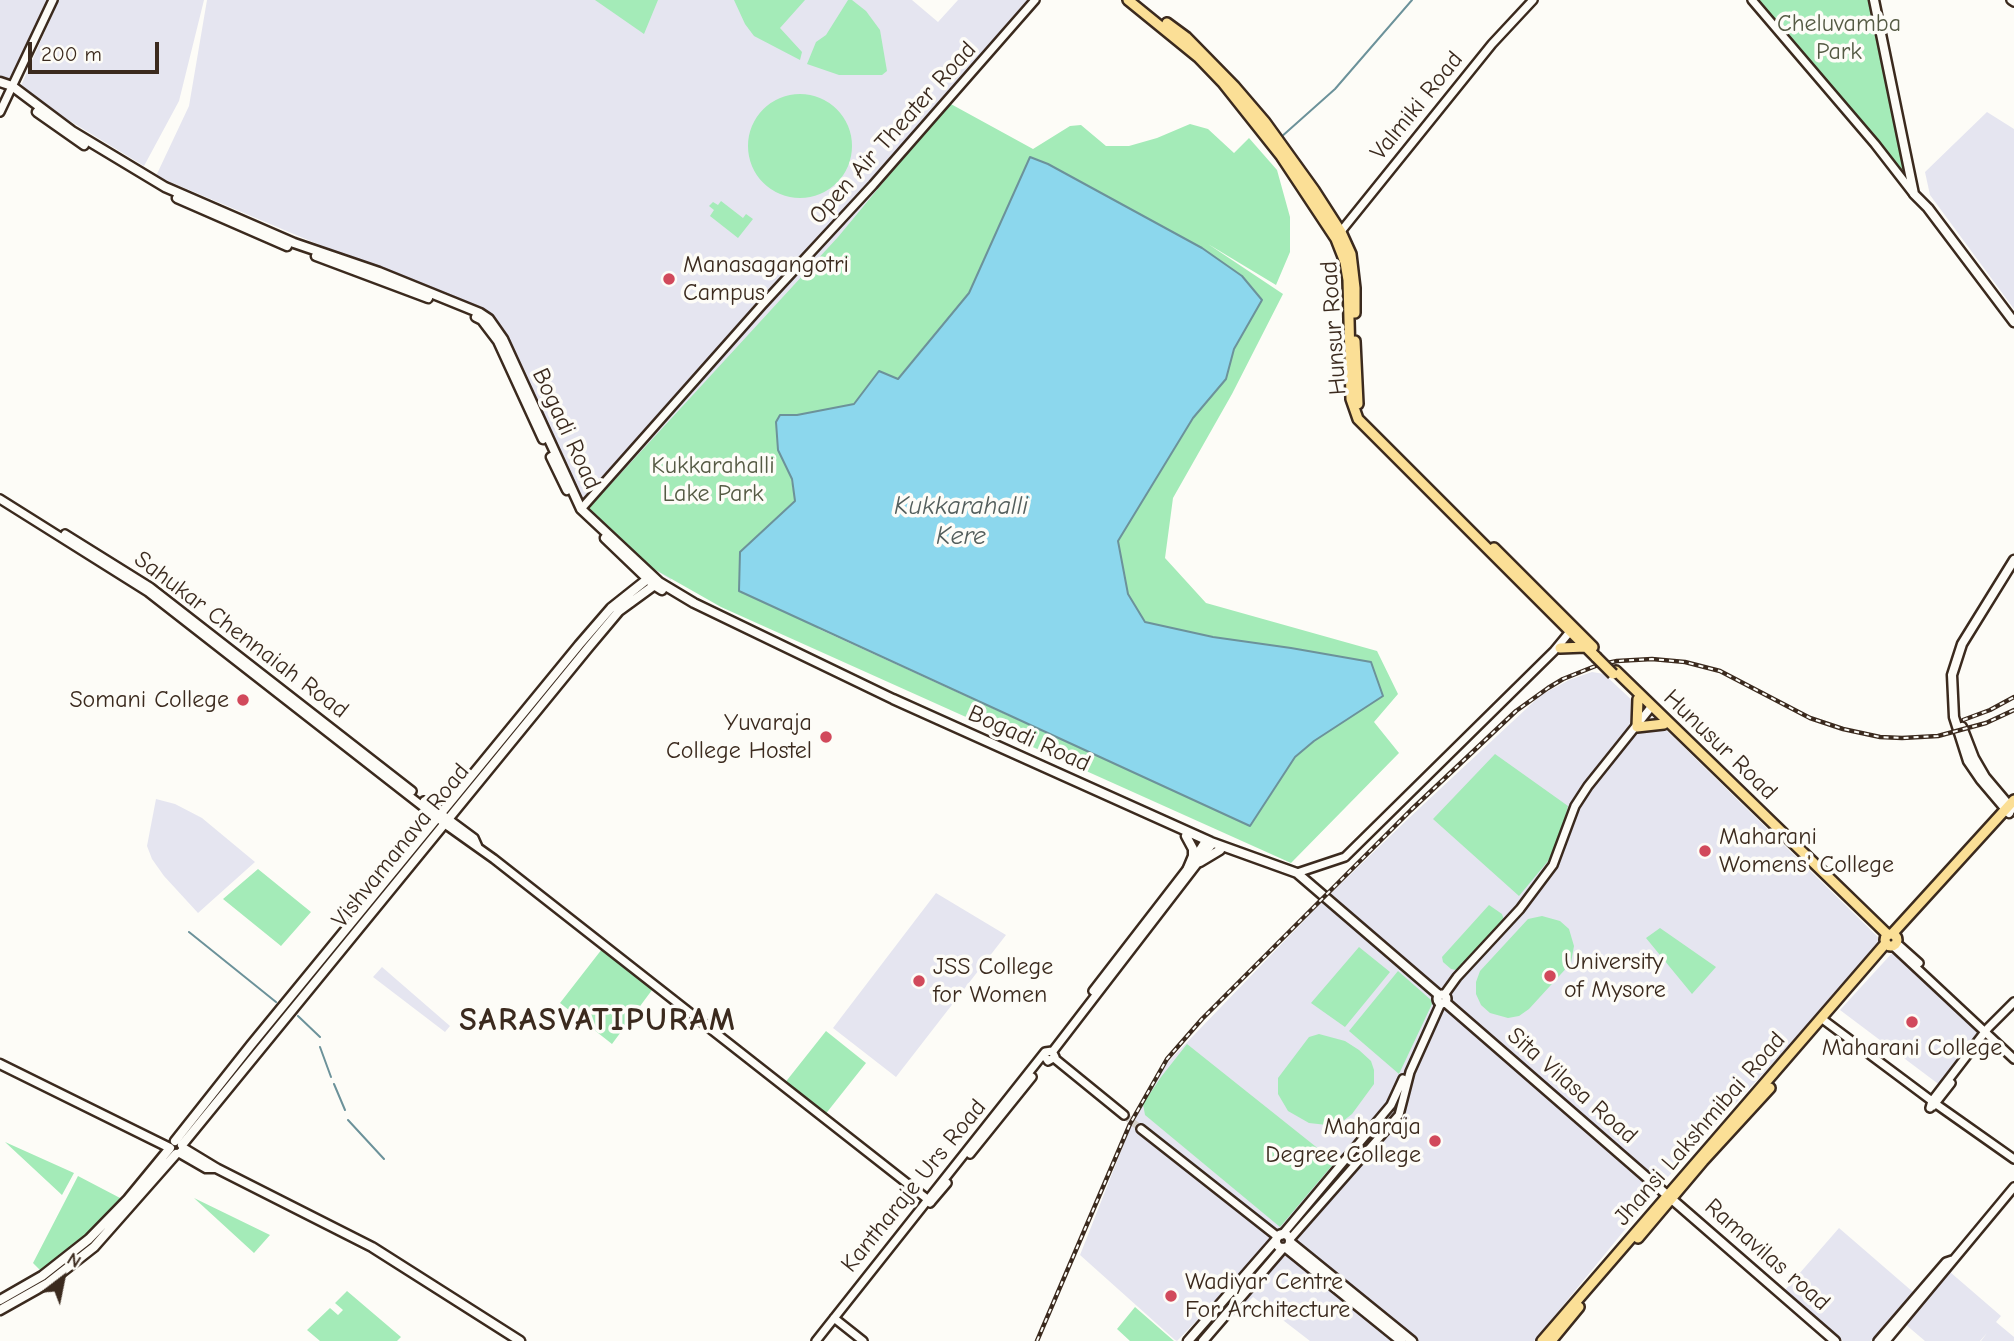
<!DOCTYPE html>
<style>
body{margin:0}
#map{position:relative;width:2014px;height:1341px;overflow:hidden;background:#fdfcf7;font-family:"Comic Neue",sans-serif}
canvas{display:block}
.north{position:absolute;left:28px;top:1243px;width:70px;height:70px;-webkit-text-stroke:5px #fdfcf7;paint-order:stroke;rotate:32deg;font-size:19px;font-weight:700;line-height:28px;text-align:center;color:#3b2a1e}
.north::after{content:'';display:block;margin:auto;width:24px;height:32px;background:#3b2a1e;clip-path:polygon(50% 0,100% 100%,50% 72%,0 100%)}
.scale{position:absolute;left:28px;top:42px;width:131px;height:32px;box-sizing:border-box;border:4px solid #3b2a1e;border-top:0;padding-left:9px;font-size:21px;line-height:24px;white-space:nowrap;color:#3b2a1e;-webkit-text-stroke:5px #fdfcf7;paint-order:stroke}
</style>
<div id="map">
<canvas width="2014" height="1341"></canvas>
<div class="north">N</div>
<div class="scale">200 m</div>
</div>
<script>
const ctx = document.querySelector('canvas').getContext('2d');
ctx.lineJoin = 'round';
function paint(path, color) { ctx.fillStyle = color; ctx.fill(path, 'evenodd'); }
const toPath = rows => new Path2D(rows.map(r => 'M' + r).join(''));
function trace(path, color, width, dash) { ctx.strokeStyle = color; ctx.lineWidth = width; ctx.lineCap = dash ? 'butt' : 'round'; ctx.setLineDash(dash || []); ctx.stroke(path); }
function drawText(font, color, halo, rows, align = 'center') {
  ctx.font = font + ' "Comic Neue",sans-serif'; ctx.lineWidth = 7; ctx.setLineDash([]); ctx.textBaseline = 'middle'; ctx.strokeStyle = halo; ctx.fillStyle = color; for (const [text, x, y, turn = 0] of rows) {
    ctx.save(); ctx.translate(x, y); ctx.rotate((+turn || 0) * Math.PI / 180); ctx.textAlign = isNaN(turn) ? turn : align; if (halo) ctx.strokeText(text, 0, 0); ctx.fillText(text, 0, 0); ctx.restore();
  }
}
const built = toPath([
 [0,0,51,0,10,86,0,83],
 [59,0,204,0,179,101,144,166,19,90],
 [207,0,912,0,938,22,958,0,1038,0,950,103,671,580,654,569,589,508,582,498,517,360,497,323,482,309,327,248,156,176,189,106],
 [1987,112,2014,129,2014,309,1930,195,1925,172],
 [1592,672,1604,674,1651,718,1653,717,1881,940,1817,1015,1667,1178,1534,1341,1310,1341,1253,1297,1232,1318,1209,1308,1177,1341,1175,1340,1080,1255,1138,1108,1167,1063,1324,900,1410,817,1541,695,1569,680],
 [156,799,175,804,202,818,255,862,198,913,164,876,152,859,147,846],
 [936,893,1006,935,896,1077,833,1028],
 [1893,952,1982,1034,1941,1086,1840,1010],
 [382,967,450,1026,445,1032,373,977],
 [1839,1228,1913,1292,1871,1341,1843,1341,1785,1290],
 [1950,1272,2001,1316,1996,1322,2014,1337,2014,1341,1981,1341,1987,1333,1980,1341,1925,1341,1905,1324]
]);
const green = toPath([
 [595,0,658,0,644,34],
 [734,0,805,0,780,28,802,52,800,60,754,36,745,24],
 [848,0,852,0,866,11,880,30,887,71,882,75,839,75,807,64,816,42,826,35],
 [1759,0,1870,0,1908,177],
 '748 146a52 52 0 1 1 104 0a52 52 0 1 1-104 0Z',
 [949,103,1033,149,1070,126,1081,125,1106,146,1129,146,1157,138,1190,124,1208,129,1234,153,1249,138,1277,170,1290,217,1290,252,1276,285,1208,244,1283,294,1232,394,1173,498,1165,558,1206,603,1377,651,1398,694,1374,722,1399,753,1291,863,721,607,654,569,589,508,838,237],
 [1030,157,1048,164,1262,300,1234,349,1226,379,1193,418,1117,540,1128,595,1145,622,1213,637,1291,648,1370,662,1314,741,1295,757,1250,826,819,629,740,552,795,501,780,415,797,415,855,404,897,379,969,293],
 [721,201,743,218,746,214,753,219,738,238,710,216,714,210,709,206,713,202,718,205],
 [1495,754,1568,806,1561,832,1548,861,1519,896,1433,819],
 [258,869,311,912,281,946,223,899],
 [1489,905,1502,914,1504,920,1456,970,1451,969,1443,962,1442,957],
 [1542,916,1560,921,1569,929,1574,946,1571,963,1529,1009,1519,1016,1508,1018,1490,1013,1481,1005,1476,994,1476,982,1480,971,1528,919],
 [1660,928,1716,967,1692,994,1646,938],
 [1359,947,1390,972,1345,1027,1311,1003],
 [602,949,652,990,612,1044,560,1003],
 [1398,971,1431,1000,1432,1004,1399,1074,1349,1031],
 [826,1031,866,1063,824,1116,784,1084],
 [1319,1034,1345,1041,1359,1050,1371,1061,1374,1070,1374,1084,1352,1114,1343,1121,1327,1125,1309,1123,1288,1111,1278,1094,1278,1078,1309,1037],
 [1187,1044,1335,1162,1280,1227,1145,1115,1143,1104,1161,1077],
 [5,1142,74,1173,62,1195],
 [78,1176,122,1199,88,1237,42,1272,33,1263],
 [194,1198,270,1235,254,1253],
 [347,1291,401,1337,397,1341,320,1341,307,1330,330,1308,338,1315,343,1310,335,1303],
 [1135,1307,1174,1341,1130,1341,1117,1329]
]);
const water = toPath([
 [1030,157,1048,164,1202,248,1242,276,1262,300,1234,349,1226,379,1193,418,1118,541,1128,594,1145,622,1213,637,1291,648,1371,662,1383,696,1314,741,1295,757,1250,826,739,591,740,552,795,501,792,479,778,450,776,422,780,415,797,415,854,404,879,371,898,379,969,293,1030,157]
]);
const stream = toPath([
 [1280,138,1335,89,1412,0],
 [189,932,276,1002],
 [298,1016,320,1037],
 [320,1047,331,1077],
 [334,1084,345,1110],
 [348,1120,384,1159]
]);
const tertiaryTunnel = toPath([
 [1124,1115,1141,1129]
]);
const tertiary = toPath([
 [1752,0,1875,144,1913,193],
 [2011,0,2014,2],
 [0,112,53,0],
 [1338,235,1492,44,1533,0],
 [0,499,148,592,449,827,494,859,931,1202],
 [581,509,762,305,873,185,1035,0],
 [65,534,150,587,412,791],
 [424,801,474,838,478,847],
 [1297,873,1345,857,1554,651,1573,628],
 [1893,946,2014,1059],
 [1900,946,1919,963],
 [1093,991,1188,868,1206,840],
 [1444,995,1457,977,1520,909,1553,865,1575,806,1588,786,1652,706],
 [1821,1018,1936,1104,2014,1159],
 [1053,1051,1213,843],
 [1054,1058,1124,1115],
 [1933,1106,1951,1083],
 [1930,1108,1932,1101,1988,1028,2014,1002],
 [1141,1129,1278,1237],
 [970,1154,1032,1077],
 [930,1203,947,1183],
 [1282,1235,1391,1105,1403,1079],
 [1290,1239,1399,1115,1410,1072,1441,1003],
 [834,1318,863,1341],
 [816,1341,1045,1052,1052,1051,1055,1057,1048,1061,1044,1055],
 [1878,1341,1946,1262,1952,1260],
 [1886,1341,2014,1187]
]);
const secondary = toPath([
 [1874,0,1914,194,1928,208,2014,322],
 [0,82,12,86,72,131,165,187,294,243,379,272,480,313,489,319,503,339,581,509,659,582,694,603,893,699,1211,842,1297,873,1439,995],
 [37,112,84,145],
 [177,198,287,246],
 [316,256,428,298],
 [476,317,482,320,498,341,543,439],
 [551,457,567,490],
 [605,538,654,585,662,590],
 [1962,727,1974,758,1985,777,2012,809],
 [2009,813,1981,780,1968,761,1954,717,1952,675,1962,644,2014,560],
 [1186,836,1193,849,1193,856,1188,868],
 [1200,862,1220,850],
 '1437.5 999a4.5 4.5 0 1 1 9 0a4.5 4.5 0 1 1-9 0Z',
 [1445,1002,1835,1341],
 [0,1064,170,1148,128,1199,89,1239,42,1276,0,1300],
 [175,1141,251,1045,579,645,611,608,650,577],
 [182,1145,588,648,619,611,656,584],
 [183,1148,216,1168,372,1247,520,1341],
 [180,1153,206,1168,216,1168],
 '1276 1241a7 7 0 1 1 14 0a7 7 0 1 1-14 0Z',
 [1290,1242,1412,1341],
 [1286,1248,1401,1341],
 [0,1310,48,1283,94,1247,176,1154],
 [1188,1341,1276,1240],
 [1203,1341,1283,1248]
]);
const primary = toPath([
 [1128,0,1198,57,1223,83,1281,156,1336,239,1345,262,1348,280,1351,399,1358,419,1596,657],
 [1167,23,1186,37,1235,87,1265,122,1314,190,1341,232,1351,254,1355,288,1355,313],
 [1355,341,1358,404],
 [1494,548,1593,647],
 [1560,648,1586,647],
 [1616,671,1888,935],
 [1638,699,1637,727,1664,724],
 [1892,934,2014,800],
 '1885 940a6 6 0 1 1 12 0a6 6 0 1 1-12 0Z',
 [1638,1238,1703,1161,1770,1088],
 [1542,1341,1886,943],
 [1551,1341,1579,1307]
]);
const rail = toPath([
 [1963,720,1990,710,2014,697],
 [1037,1341,1130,1124,1167,1059,1202,1019,1411,810,1516,711,1548,688,1563,679,1598,665,1617,661,1652,659,1685,662,1720,671,1810,718,1843,729,1880,737,1902,738,1938,736,1986,723,2014,710]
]);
const primaryBridge = toPath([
 [1596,657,1613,674]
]);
const markers = [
 [669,279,7,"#d1495b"],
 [243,700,7,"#d1495b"],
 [826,737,7,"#d1495b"],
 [1705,851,7,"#d1495b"],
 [1550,976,7,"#d1495b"],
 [919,981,7,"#d1495b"],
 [1912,1022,7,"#d1495b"],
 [1435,1141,7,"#d1495b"],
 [1171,1296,7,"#d1495b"]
];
const parkNames = [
 ["Cheluvamba",1839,24],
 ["Park",1839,52],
 ["Kukkarahalli",713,466],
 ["Lake Park",713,494]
];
const streetNames = [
 ["Valmiki Road",1417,106,-51],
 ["Open Air Theater Road",893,133,-48],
 ["Hunsur Road",1334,328,-94],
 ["Bogadi Road",566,429,65],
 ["Sahukar Chennaiah Road",241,635,37],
 ["Bogadi Road",1029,739,24],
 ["Hunusur Road",1720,745,44],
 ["Vishvamanava Road",401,846,-51],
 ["Sita Vilasa Road",1572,1086,41],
 ["Jhansi Lakshmibai Road",1700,1129,-49],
 ["Kantharaje Urs Road",914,1186,-51],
 ["Ramavilas road",1767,1255,41]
];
const poiNames = [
 ["Manasagangotri",683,265],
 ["Campus",683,293],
 ["Somani College",229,700,"right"],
 ["Yuvaraja",812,723,"right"],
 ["College Hostel",812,751,"right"],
 ["Maharani",1719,837],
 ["Womens' College",1719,865],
 ["University",1564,962],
 ["of Mysore",1564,990],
 ["JSS College",933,967],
 ["for Women",933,995],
 ["Maharani College",1912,1048,"center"],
 ["Maharaja",1421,1127,"right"],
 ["Degree College",1421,1155,"right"],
 ["Wadiyar Centre",1185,1282],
 ["For Architecture",1185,1310]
];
const waterNames = [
 ["Kukkarahalli",961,507],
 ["Kere",961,537]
];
const districtNames = [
 ["SARASVATIPURAM",598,1021]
];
paint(built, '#e5e5f0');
paint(green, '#a4ebb8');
paint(water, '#8cd7ed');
trace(water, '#6c929a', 2);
trace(stream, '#6c929a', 2);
trace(tertiaryTunnel, '#d6d2cc', 7, [7, 3.5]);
trace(tertiary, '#3b2a1e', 12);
trace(secondary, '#3b2a1e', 13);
trace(primary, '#3b2a1e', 14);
trace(tertiary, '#fdfcf7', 7);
trace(secondary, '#fdfcf7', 8);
trace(primary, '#fbdf96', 9);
trace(rail, '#3b2a1e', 4.5);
trace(rail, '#fdfcf7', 2, [5]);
trace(primaryBridge, '#3b2a1e', 14, []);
trace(primaryBridge, '#fbdf96', 9);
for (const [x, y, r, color] of markers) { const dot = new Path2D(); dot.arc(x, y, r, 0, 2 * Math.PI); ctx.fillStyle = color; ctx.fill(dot); trace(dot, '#fdfcf7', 2.5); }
drawText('24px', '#555a44', '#fdfcf7', parkNames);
drawText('24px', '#3b2a1e', '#fdfcf7', streetNames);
drawText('24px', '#3b2a1e', '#fdfcf7', poiNames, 'left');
drawText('italic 26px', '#535e5c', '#fdfcf7', waterNames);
ctx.letterSpacing = '2px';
drawText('bold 32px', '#3b2a1e', '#fdfcf7', districtNames);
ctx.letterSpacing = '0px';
</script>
